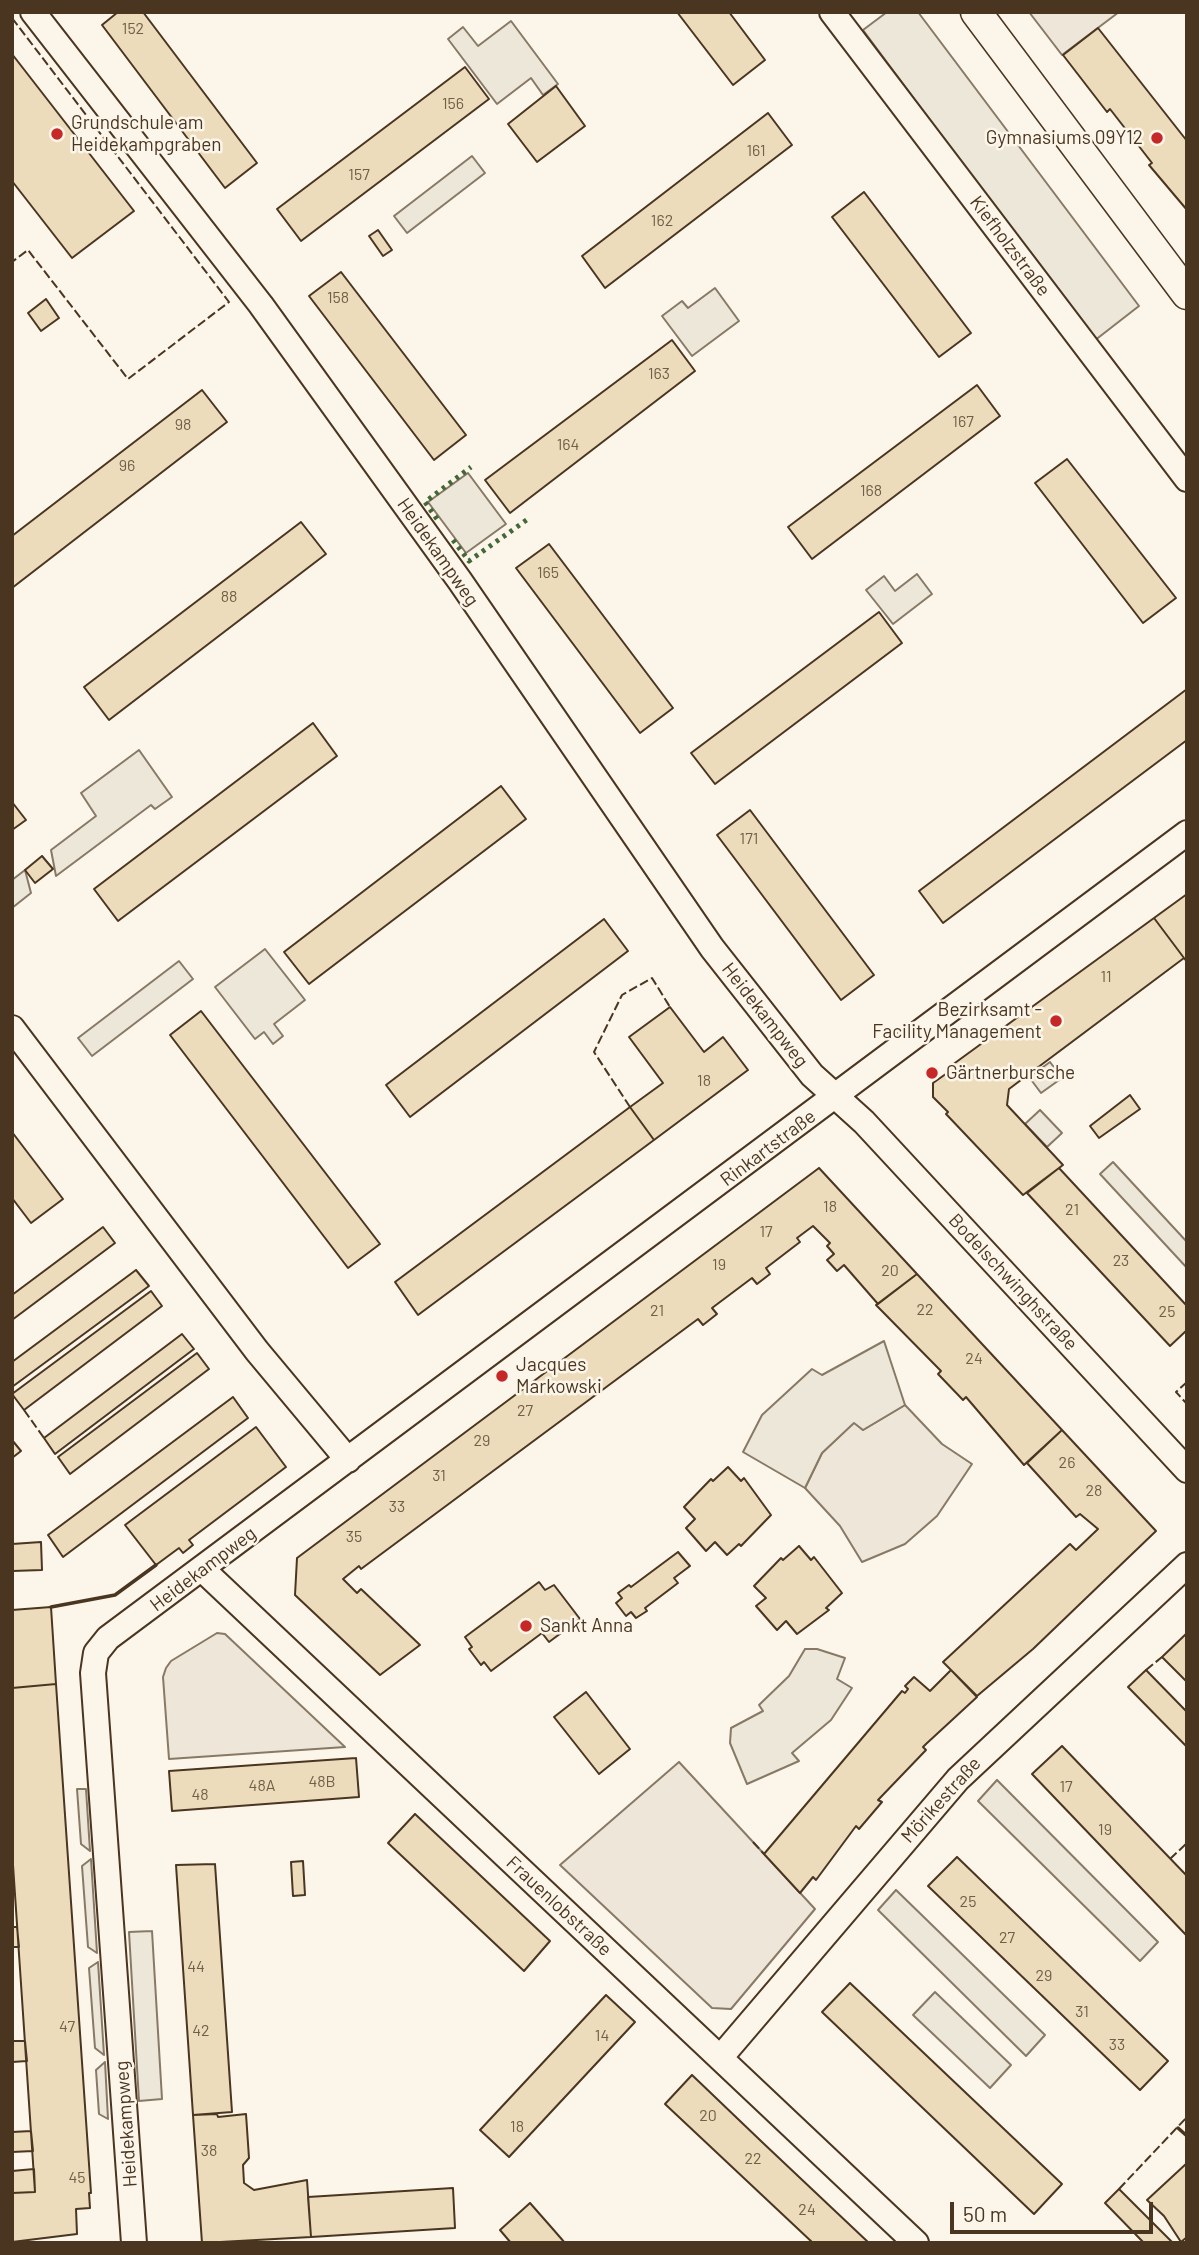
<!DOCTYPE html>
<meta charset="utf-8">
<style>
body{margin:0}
#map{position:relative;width:1199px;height:2255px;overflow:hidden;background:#fbf6e9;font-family:Barlow,sans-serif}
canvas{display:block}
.frame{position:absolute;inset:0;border:14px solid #4a3520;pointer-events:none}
.scale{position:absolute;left:950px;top:2202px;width:203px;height:32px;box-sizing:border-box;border:4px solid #4a3520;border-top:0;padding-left:9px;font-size:21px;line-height:24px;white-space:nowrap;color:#4a3520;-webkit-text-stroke:5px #fbf6e9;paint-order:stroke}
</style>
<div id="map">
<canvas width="1199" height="2255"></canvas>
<div class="frame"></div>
<div class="scale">50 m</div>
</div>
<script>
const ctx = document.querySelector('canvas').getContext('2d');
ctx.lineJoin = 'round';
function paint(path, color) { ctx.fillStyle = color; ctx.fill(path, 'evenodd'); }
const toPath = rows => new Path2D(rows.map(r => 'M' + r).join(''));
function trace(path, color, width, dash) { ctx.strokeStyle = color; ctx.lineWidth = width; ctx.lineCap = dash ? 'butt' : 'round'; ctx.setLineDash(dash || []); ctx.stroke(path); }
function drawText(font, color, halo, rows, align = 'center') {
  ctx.font = font + ' Barlow,sans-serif'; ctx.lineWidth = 5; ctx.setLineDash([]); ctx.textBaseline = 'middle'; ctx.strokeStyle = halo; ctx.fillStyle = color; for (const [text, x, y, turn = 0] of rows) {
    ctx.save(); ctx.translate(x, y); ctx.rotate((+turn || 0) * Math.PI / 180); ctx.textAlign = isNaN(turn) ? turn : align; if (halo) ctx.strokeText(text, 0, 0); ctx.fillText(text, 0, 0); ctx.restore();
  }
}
const green = toPath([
 [1029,12,1119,12,1062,55,1029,12],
 [905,1405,942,1444,972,1464,937,1516,905,1544,862,1562,840,1526,805,1488,822,1453,854,1422,863,1430,905,1405],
 [217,1633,225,1634,345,1747,169,1759,163,1677,166,1668,171,1661,217,1633],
 [679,1762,815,1909,731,2009,712,2008,560,1865,679,1762]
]);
const parking = toPath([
 [887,12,918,12,1139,306,1094,341,863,30,887,12],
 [511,21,558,84,543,95,531,78,497,104,448,39,463,27,478,46,511,21],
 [472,156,485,173,407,233,394,216,472,156],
 [715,288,739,321,692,356,662,316,682,301,688,308,715,288],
 [468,473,506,524,466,553,428,502,468,473],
 [917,574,932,594,893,624,866,590,884,576,895,591,917,574],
 [139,750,172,797,155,809,151,805,56,876,51,850,96,816,81,793,139,750],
 [25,870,31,893,12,908,12,880,25,870],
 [265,949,305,1000,274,1024,283,1036,273,1044,264,1032,255,1039,215,987,265,949],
 [179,961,193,979,92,1056,78,1038,179,961],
 [1050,1062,1062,1078,1041,1093,1029,1077,1050,1062],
 [1040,1110,1062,1133,1047,1147,1025,1124,1040,1110],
 [1113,1162,1187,1242,1187,1268,1100,1174,1113,1162],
 [884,1341,905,1405,863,1430,854,1423,822,1453,805,1488,743,1452,762,1415,812,1369,822,1375,884,1341],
 [805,1649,817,1649,845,1658,837,1679,852,1688,831,1720,792,1753,799,1761,747,1784,730,1743,731,1728,763,1711,759,1705,789,1676,805,1649],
 [997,1780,1158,1942,1140,1961,978,1801,997,1780],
 [77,1789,86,1789,90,1851,81,1844,77,1789],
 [91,1859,97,1953,88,1947,82,1866,91,1859],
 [896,1890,1045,2035,1026,2056,878,1910,896,1890],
 [152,1931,162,2099,139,2101,129,1932,152,1931],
 [98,1962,104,2055,95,2048,89,1968,98,1962],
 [935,1992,1011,2065,990,2088,913,2015,935,1992],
 [105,2062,108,2119,99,2114,96,2070,105,2062]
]);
const building = toPath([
 [118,12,143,12,257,163,225,188,102,25,118,12],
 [677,12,729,12,765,60,733,85,677,12],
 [1098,28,1187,141,1187,210,1149,165,1152,163,1110,109,1107,112,1063,55,1098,28],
 [12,54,134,211,72,258,12,181,12,54],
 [465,67,489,99,301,241,277,209,465,67],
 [556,86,585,126,537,162,508,124,556,86],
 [768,113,792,145,605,288,582,256,768,113],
 [864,192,971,333,939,357,832,217,864,192],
 [378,230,392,250,383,256,369,236,378,230],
 [341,272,466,435,434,460,309,296,341,272],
 [46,299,59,318,41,331,28,313,46,299],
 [672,340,695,371,510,513,485,480,672,340],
 [977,385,1000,416,812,559,788,527,977,385],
 [202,390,227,422,12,588,12,536,202,390],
 [1067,459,1176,598,1143,623,1035,483,1067,459],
 [301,522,326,554,109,720,84,687,301,522],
 [549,544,673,708,640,733,516,568,549,544],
 [879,612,902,643,715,784,691,753,879,612],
 [1187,689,1187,740,943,923,919,891,1187,689],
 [313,723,337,756,118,921,94,889,313,723],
 [501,786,526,819,309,984,284,952,501,786],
 [12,802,26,820,12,830,12,802],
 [750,810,874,975,841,1000,717,835,750,810],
 [42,856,53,869,35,883,25,870,42,856],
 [1187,894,1187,962,1154,918,1187,894],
 [1154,918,1184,958,1009,1089,1007,1105,1063,1165,1023,1195,946,1114,948,1112,933,1097,933,1083,950,1071,948,1068,1154,918],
 [604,919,628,951,410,1117,386,1085,604,919],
 [670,1007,704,1052,723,1037,748,1070,654,1140,630,1107,663,1083,629,1037,670,1007],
 [201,1011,380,1244,348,1268,170,1035,201,1011],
 [1130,1095,1140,1109,1099,1138,1090,1126,1130,1095],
 [630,1107,654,1140,418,1315,395,1282,630,1107],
 [12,1132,63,1199,31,1223,12,1198,12,1132],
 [819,1168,917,1274,878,1304,844,1265,837,1271,827,1260,834,1254,827,1246,830,1243,813,1226,797,1238,800,1242,766,1268,770,1274,757,1284,752,1278,712,1308,717,1314,703,1325,698,1319,361,1569,359,1566,343,1579,357,1593,361,1589,420,1645,380,1675,295,1595,297,1558,819,1168],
 [1059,1168,1187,1306,1187,1330,1170,1346,1027,1193,1059,1168],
 [103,1227,115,1243,12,1320,12,1295,103,1227],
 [136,1270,149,1286,12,1387,12,1362,136,1270],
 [917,1274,1062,1430,1024,1465,966,1397,963,1400,938,1374,941,1371,876,1305,917,1274],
 [151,1291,162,1306,24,1410,12,1394,151,1291],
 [182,1334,194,1349,55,1454,44,1438,182,1334],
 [197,1353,209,1369,70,1474,58,1457,197,1353],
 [233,1397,248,1418,63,1557,48,1535,233,1397],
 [256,1427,286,1467,189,1540,193,1545,183,1553,179,1548,156,1565,125,1525,256,1427],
 [1062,1430,1156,1531,1033,1649,977,1696,943,1662,1070,1544,1076,1550,1098,1529,1080,1514,1076,1517,1027,1463,1062,1430],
 [12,1440,21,1451,12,1458,12,1440],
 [728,1467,741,1481,744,1478,771,1515,741,1546,739,1544,727,1555,715,1542,706,1551,686,1528,695,1519,684,1507,711,1479,713,1481,728,1467],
 [41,1542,42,1570,12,1571,12,1544,41,1542],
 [799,1546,811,1560,814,1557,842,1593,826,1608,829,1610,797,1634,786,1621,777,1630,756,1606,766,1598,754,1586,781,1558,783,1560,799,1546],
 [678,1552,690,1566,674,1578,678,1583,645,1608,647,1611,636,1618,631,1612,626,1616,616,1603,622,1598,618,1593,629,1585,631,1587,678,1552],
 [539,1582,545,1590,554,1585,580,1619,549,1642,542,1633,491,1671,484,1662,481,1665,469,1649,472,1647,465,1637,539,1582],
 [51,1607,56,1684,12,1688,12,1610,51,1607],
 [1187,1633,1187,1682,1162,1657,1187,1633],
 [951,1670,977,1697,926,1744,923,1747,926,1750,878,1800,882,1802,859,1829,856,1826,816,1880,813,1877,800,1893,764,1854,902,1691,905,1693,908,1689,905,1686,914,1677,930,1691,951,1670],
 [1146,1670,1187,1712,1187,1747,1128,1687,1146,1670],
 [56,1684,91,2193,89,2193,90,2208,76,2209,77,2234,12,2242,12,2193,35,2192,12,1850,12,1688,56,1684],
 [586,1692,630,1749,599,1774,554,1717,586,1692],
 [1062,1746,1187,1876,1187,1936,1032,1774,1062,1746],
 [356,1758,359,1797,172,1811,169,1771,356,1758],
 [415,1814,550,1941,524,1971,388,1843,415,1814],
 [957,1857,1168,2061,1140,2090,928,1886,957,1857],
 [303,1861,305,1895,293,1896,291,1862,303,1861],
 [215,1864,232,2112,193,2115,176,1865,215,1864],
 [12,1927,17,1927,19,1947,12,1947,12,1927],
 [850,1983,1062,2184,1034,2214,822,2012,850,1983],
 [606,1995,635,2022,509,2157,480,2130,606,1995],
 [12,2041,25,2041,27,2061,12,2062,12,2041],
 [692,2075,762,2142,869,2243,813,2243,665,2104,692,2075],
 [217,2114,218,2117,246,2114,249,2158,243,2165,244,2183,254,2190,307,2180,311,2237,202,2243,193,2115,217,2114],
 [31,2131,33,2151,12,2152,12,2132,31,2131],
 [1187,2163,1187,2237,1181,2242,1164,2216,1147,2200,1187,2163],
 [34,2169,35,2192,12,2193,12,2171,34,2169],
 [453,2188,455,2228,311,2237,308,2197,453,2188],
 [1119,2189,1173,2243,1144,2243,1105,2203,1119,2189],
 [530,2203,552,2228,565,2243,511,2243,500,2230,530,2203]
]);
const minor = toPath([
 [33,12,261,305,460,581,712,948,812,1075,864,1122,1187,1470],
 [832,12,1187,479],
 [12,1028,257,1351,348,1460],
 [203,1570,916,2243],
 [720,2058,958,1779,1187,1565],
 [134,2243,93,1673,96,1653,108,1638,1187,833]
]);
const tertiary = toPath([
 [976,12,1187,294]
]);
const hedge = toPath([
 [437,519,425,502,471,467],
 [453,540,469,561,528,519]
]);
const fence = toPath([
 [12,18,229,302,128,379,28,250,12,262],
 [630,1107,594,1052,622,995,652,978,670,1007],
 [1187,1382,1176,1392,1187,1404],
 [24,1410,44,1438],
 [1146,1670,1162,1657],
 [753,1842,764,1854],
 [1170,1859,1187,1843],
 [1119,2189,1187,2117]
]);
const wall = toPath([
 [51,1607,115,1595,156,1565],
 [1178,2128,1187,2136]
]);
const markers = [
 [57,134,7,"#c62828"],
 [1157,138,7,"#c62828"],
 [1056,1021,7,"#c62828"],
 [932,1073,7,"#c62828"],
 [502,1376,7,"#c62828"],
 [526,1626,7,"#c62828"]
];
const numberNames = [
 ["152",133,29],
 ["156",453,104],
 ["161",756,151],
 ["157",359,175],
 ["162",662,221],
 ["158",338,298],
 ["163",659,374],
 ["167",963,422],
 ["98",183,425],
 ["164",568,445],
 ["96",127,466],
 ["168",871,491],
 ["165",548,573],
 ["88",229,597],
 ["171",749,839],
 ["11",1106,977],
 ["18",704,1081],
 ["18",830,1207],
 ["21",1072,1210],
 ["17",766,1232],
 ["23",1121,1261],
 ["19",719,1265],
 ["20",890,1271],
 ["22",925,1310],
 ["21",657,1311],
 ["25",1167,1312],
 ["24",974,1359],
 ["27",525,1411],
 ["29",482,1441],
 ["26",1067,1463],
 ["31",439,1476],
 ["28",1094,1491],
 ["33",397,1507],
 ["35",354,1537],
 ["48B",322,1782],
 ["48A",262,1786],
 ["17",1066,1787],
 ["48",200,1795],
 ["19",1105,1830],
 ["25",968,1902],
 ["27",1007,1938],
 ["44",196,1967],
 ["29",1044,1976],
 ["31",1082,2012],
 ["47",67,2027],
 ["42",201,2031],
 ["14",602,2036],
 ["33",1117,2045],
 ["20",708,2116],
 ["18",517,2127],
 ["38",209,2151],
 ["22",753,2159],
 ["45",77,2178],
 ["24",807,2210]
];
const poiNames = [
 ["Grundschule am",71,123],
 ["Heidekampgraben",71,145],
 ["Gymnasiums 09Y12",1143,138,"right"],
 ["Bezirksamt -",1042,1010,"right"],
 ["Facility Management",1042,1032,"right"],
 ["Gärtnerbursche",946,1073],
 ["Jacques",516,1365],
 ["Markowski",516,1387],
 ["Sankt Anna",540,1626]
];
const streetNames = [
 ["Kiefholzstraße",1010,246,53],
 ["Heidekampweg",438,552,55],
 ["Heidekampweg",765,1015,52],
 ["Rinkartstraße",768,1148,-37],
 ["Bodelschwinghstraße",1013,1282,47],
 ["Heidekampweg",203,1569,-37],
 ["Mörikestraße",941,1800,-48],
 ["Frauenlobstraße",559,1906,43],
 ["Heidekampweg",126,2124,-94]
];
paint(green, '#ede6d9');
trace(green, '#887966', 2);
paint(parking, '#ede7d9');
trace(parking, '#887966', 2);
paint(building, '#ecdcbc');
trace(building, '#4a3520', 2);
trace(minor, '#4a3520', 28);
trace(tertiary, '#4a3520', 33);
trace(minor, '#fbf6e9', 24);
trace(tertiary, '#fbf6e9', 30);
trace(hedge, '#436837', 5, [3.5, 5]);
trace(fence, '#4a3520', 2, [9, 3.5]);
trace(wall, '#4a3520', 3.5);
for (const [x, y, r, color] of markers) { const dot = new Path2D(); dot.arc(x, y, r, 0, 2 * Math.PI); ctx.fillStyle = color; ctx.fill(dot); trace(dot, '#fbf6e9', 2.5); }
drawText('16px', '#725f47', null, numberNames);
drawText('19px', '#4a3520', '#fbf6e9', poiNames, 'left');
drawText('19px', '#4a3520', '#fbf6e9', streetNames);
</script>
